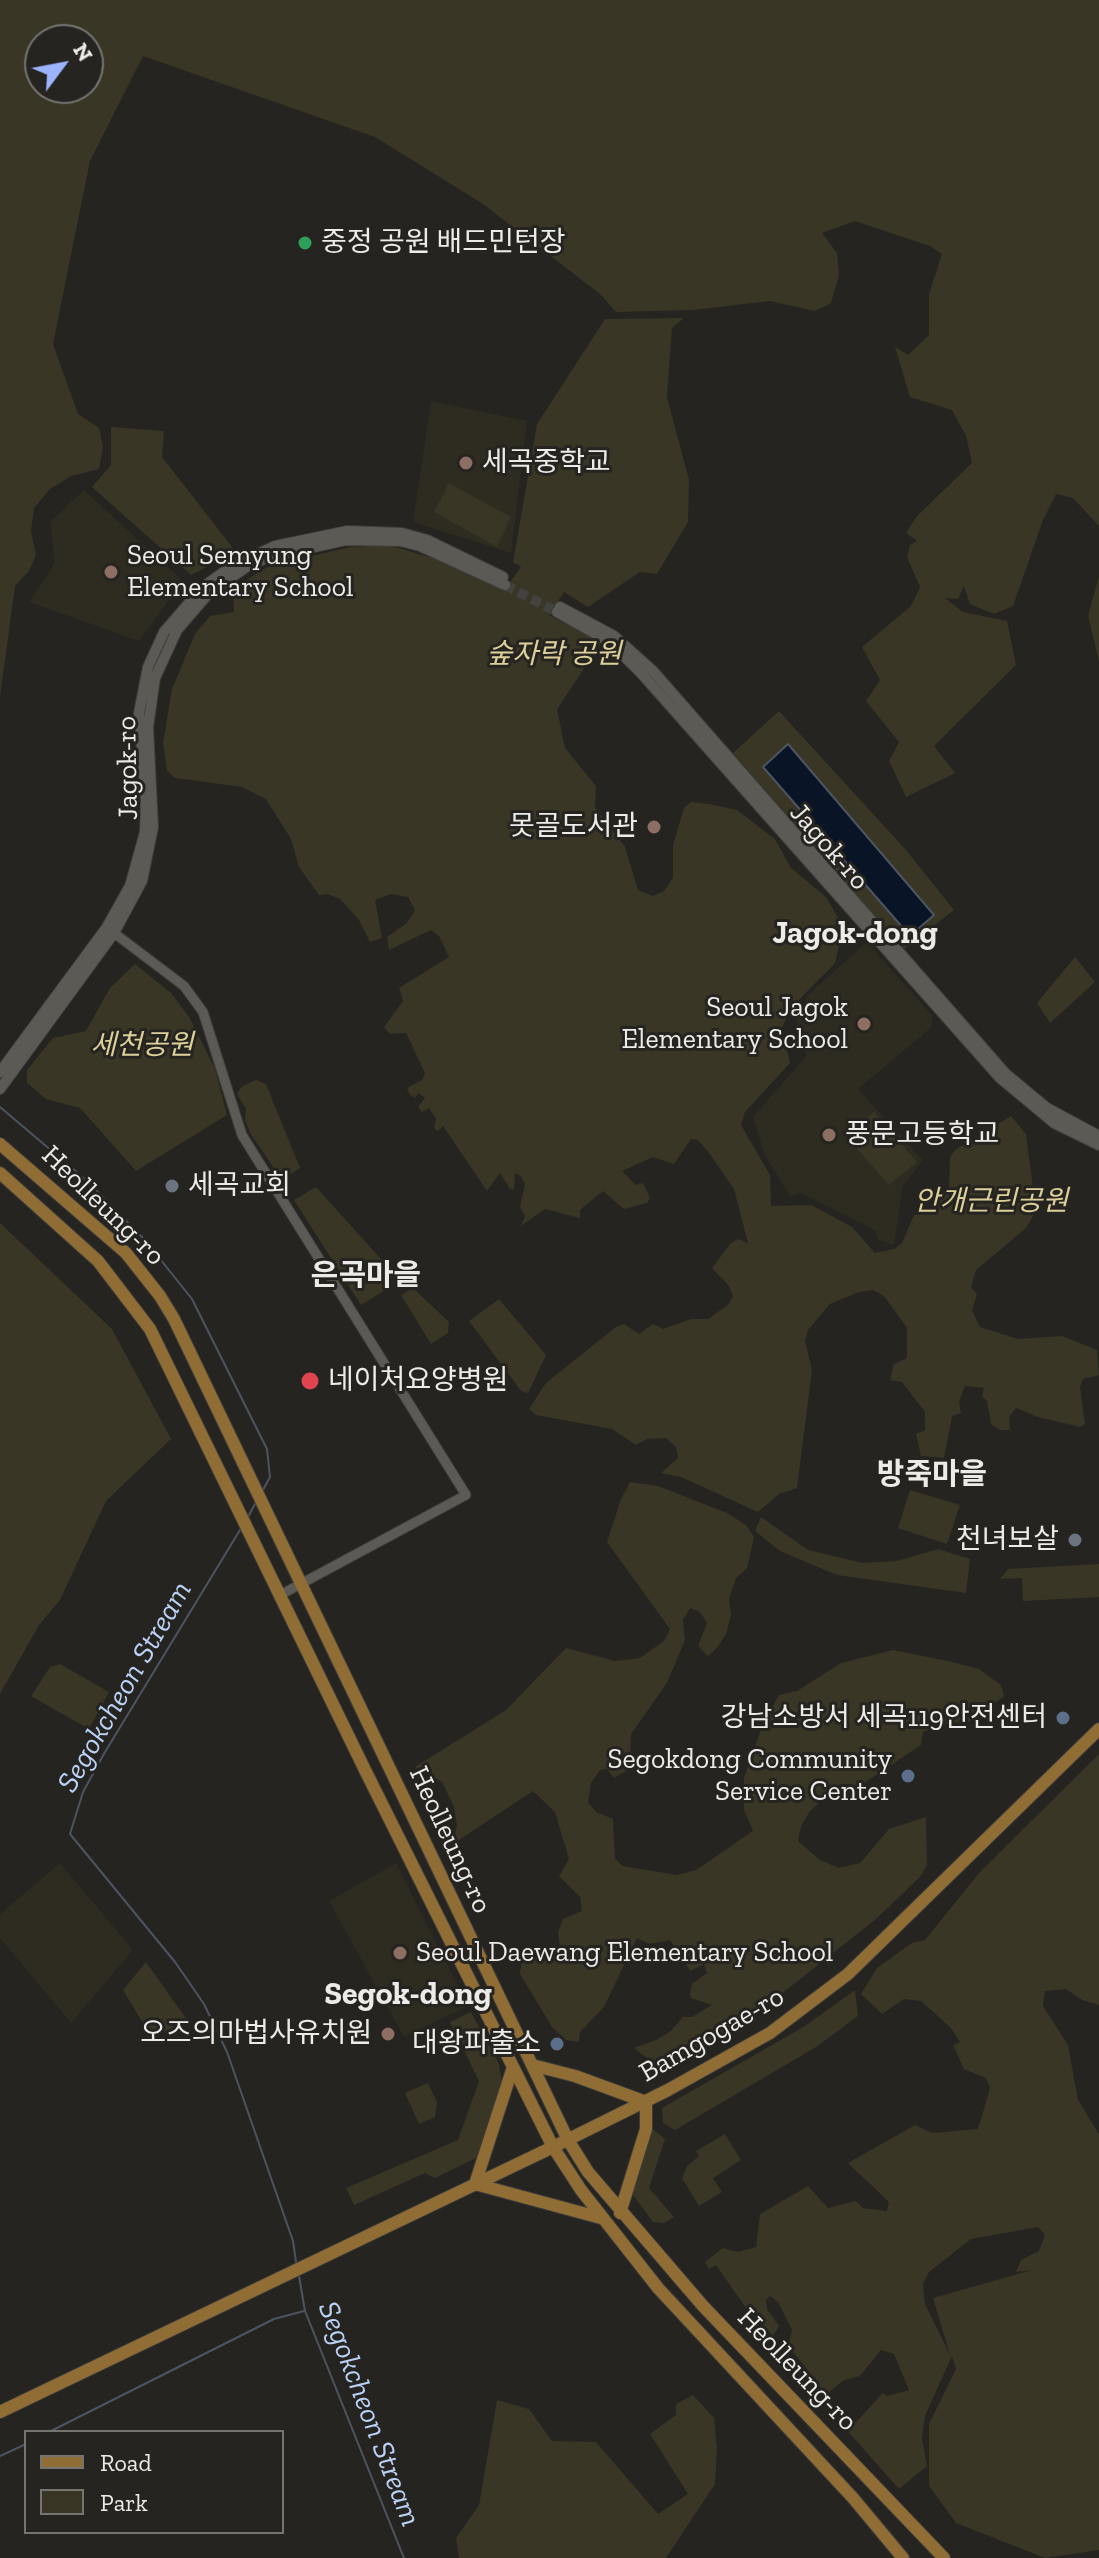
<!DOCTYPE html>
<meta charset="utf-8">
<style>
body{margin:0}
#map{position:relative;width:1099px;height:2558px;overflow:hidden;background:#252420;font-family:"Zilla Slab",serif}
canvas{display:block}
.legend{position:absolute;left:24px;top:2430px;width:260px;height:104px;box-sizing:border-box;background:#252420;border:2px solid #757470;margin:0;padding:10px 14px;list-style:none;font-size:24px;color:#ecebe8}
.legend li{display:flex;align-items:center;gap:16px;height:40px}
.legend b{width:40px;border:2px solid #757470}
.north{position:absolute;left:24px;top:24px;width:80px;height:80px;box-sizing:border-box;background:#252420;border:2px solid #757470;border-radius:50%;rotate:58deg;font-size:22px;font-weight:700;line-height:32px;text-align:center;color:#ecebe8}
.north::after{content:'';display:block;margin:auto;width:28px;height:36px;background:#9bb4fd;clip-path:polygon(50% 0,100% 100%,50% 72%,0 100%)}
</style>
<div id="map">
<canvas width="1099" height="2558"></canvas>
<ul class="legend">
<li><b style="height:10px;background:#916d36"></b>Road</li>
<li><b style="height:22px;background:#393626"></b>Park</li>
</ul>
<div class="north">N</div>
</div>
<script>
const ctx = document.querySelector('canvas').getContext('2d');
ctx.lineJoin = 'round';
function paint(path, color) { ctx.fillStyle = color; ctx.fill(path, 'evenodd'); }
const toPath = rows => new Path2D(rows.map(r => 'M' + r).join(''));
function trace(path, color, width, dash) { ctx.strokeStyle = color; ctx.lineWidth = width; ctx.lineCap = dash ? 'butt' : 'round'; ctx.setLineDash(dash || []); ctx.stroke(path); }
function drawText(font, color, halo, rows, align = 'center') {
  ctx.font = font + ' "Zilla Slab","Noto Sans KR",serif'; ctx.lineWidth = 6; ctx.setLineDash([]); ctx.textBaseline = 'middle'; ctx.strokeStyle = halo; ctx.fillStyle = color; for (const [text, x, y, turn = 0] of rows) {
    ctx.save(); ctx.translate(x, y); ctx.rotate((+turn || 0) * Math.PI / 180); ctx.textAlign = isNaN(turn) ? turn : align; if (halo) ctx.strokeText(text, 0, 0); ctx.fillText(text, 0, 0); ctx.restore();
  }
}
const built = toPath([
 [431,401,527,421,511,553,413,522],
 [84,490,183,581,139,641,29,602,55,563,50,522],
 [867,942,932,1015,932,1027,858,1089,923,1160,903,1186,894,1245,878,1240,875,1230,801,1193,790,1196,764,1154,753,1117,806,1056,796,1020,808,995],
 [60,1863,133,1950,71,2023,0,1938,0,1914],
 [396,1863,468,2006,404,2037,329,1901]
]);
const green = toPath([
 [0,0,1099,0,1099,526,1073,498,1056,494,1043,520,1013,606,994,614,970,604,964,586,958,599,945,598,963,612,1007,621,1016,665,934,746,955,773,906,797,889,761,899,742,866,701,880,680,862,647,911,606,920,587,907,557,910,545,917,541,906,533,917,516,972,463,966,436,952,410,910,397,895,347,908,355,929,335,929,294,942,254,930,246,855,221,822,233,837,253,839,275,831,303,815,311,770,301,693,310,616,312,600,294,483,204,375,137,143,56,90,161,53,344,78,414,99,428,103,447,99,469,71,476,50,489,34,508,31,531,36,555,29,571,15,586,0,697],
 [88,40,88,88,40,88,40,40],
 [684,318,672,328,667,397,689,480,688,522,657,574,640,572,588,607,564,592,549,615,601,643,557,709,565,748,596,786,595,808,625,847,638,890,653,896,664,891,673,878,673,845,684,808,691,802,709,804,737,810,775,839,791,868,826,897,840,921,840,941,835,963,792,1007,782,1027,790,1063,745,1112,741,1125,770,1175,771,1206,811,1205,852,1227,875,1253,894,1249,902,1243,914,1215,925,1214,949,1191,950,1157,955,1150,1011,1116,1026,1134,1036,1211,1026,1228,976,1270,971,1287,977,1294,972,1310,980,1327,1018,1339,1062,1336,1097,1350,1099,1375,1083,1379,1080,1387,1085,1424,1080,1427,1038,1417,1016,1408,1009,1417,1010,1430,1000,1430,991,1424,987,1401,982,1396,984,1388,965,1386,959,1402,961,1413,952,1416,944,1458,921,1456,916,1434,925,1430,925,1412,902,1382,890,1380,894,1364,907,1358,907,1328,884,1296,873,1290,859,1292,830,1304,808,1330,805,1341,812,1370,797,1488,779,1494,758,1512,681,1477,661,1473,678,1458,676,1447,666,1438,647,1439,636,1445,612,1429,536,1415,529,1409,546,1383,616,1327,624,1324,639,1334,653,1324,663,1329,691,1319,708,1319,729,1304,733,1296,729,1286,712,1268,730,1244,738,1239,748,1243,734,1189,709,1153,698,1140,691,1139,674,1164,653,1157,622,1171,636,1185,643,1183,650,1198,647,1203,624,1209,603,1191,580,1210,580,1218,545,1209,521,1226,525,1216,520,1207,525,1184,521,1176,515,1173,514,1190,510,1189,500,1173,487,1191,443,1126,438,1131,434,1128,436,1119,429,1108,422,1112,418,1107,425,1098,418,1093,415,1098,410,1095,407,1088,422,1080,425,1073,406,1033,390,1034,384,1027,403,1001,399,988,449,957,439,936,431,930,389,950,387,937,407,923,415,910,408,897,391,894,375,900,382,938,370,942,359,920,340,899,328,894,319,895,299,867,291,839,266,799,242,787,175,778,167,771,163,743,172,689,195,634,210,616,234,612,233,588,271,565,351,547,389,545,435,559,504,590,521,567,513,562,537,424,605,319],
 [111,427,164,431,162,457,236,552,191,575,92,487,111,465],
 [449,483,511,517,497,547,434,512],
 [1099,576,1099,661,1088,616],
 [779,711,906,850,954,910,904,949,733,753],
 [1075,957,1095,982,1050,1023,1037,1003],
 [135,964,171,993,189,1017,215,1069,227,1115,136,1171,80,1108,46,1099,27,1083,27,1070,53,1038,86,1031,110,988],
 [256,1080,266,1084,300,1168,282,1180,252,1136,245,1121,246,1109,237,1094,241,1087],
 [874,1112,917,1162,889,1185,846,1136],
 [316,1187,391,1270,392,1286,361,1305,294,1200],
 [0,1223,112,1329,171,1439,106,1501,60,1600,39,1625,0,1694],
 [413,1288,449,1322,448,1333,431,1344,401,1295],
 [499,1299,546,1355,528,1393,521,1391,469,1321],
 [630,1482,658,1486,727,1513,746,1525,754,1537,747,1568,736,1578,729,1599,731,1615,726,1634,717,1648,708,1656,698,1646,707,1623,700,1612,690,1608,683,1620,685,1640,667,1683,631,1734,630,1762,626,1771,614,1778,607,1769,600,1770,591,1783,588,1802,596,1812,613,1819,615,1859,623,1866,677,1875,696,1870,753,1831,744,1810,744,1778,763,1724,779,1695,797,1691,841,1663,893,1650,948,1661,979,1669,1001,1685,1004,1696,972,1721,940,1724,923,1732,921,1745,849,1793,842,1787,833,1791,810,1811,801,1826,798,1841,820,1860,839,1868,860,1863,889,1829,926,1817,927,1865,920,1877,876,1919,756,2014,673,2062,657,2066,634,2048,656,2040,671,2031,683,2017,692,2017,712,2005,691,1998,690,1993,692,1984,707,1973,704,1964,690,1971,670,1940,649,1944,637,1938,604,2007,580,2032,579,2042,566,2040,552,2027,520,1974,522,1961,529,1950,545,1961,557,1961,561,1955,558,1932,563,1919,582,1911,580,1897,559,1876,569,1859,555,1812,533,1791,453,1844,457,1825,454,1807,442,1782,415,1767,506,1710,566,1648,615,1661,640,1658,664,1641,670,1629,607,1542,621,1499],
 [910,1490,960,1505,947,1544,898,1528],
 [761,1517,808,1550,863,1563,897,1561,938,1549,970,1559,966,1593,837,1575,780,1551,755,1531],
 [1099,1564,1099,1597,1023,1601,1022,1578,1000,1579,1008,1569],
 [60,1664,109,1692,89,1729,31,1696,50,1667],
 [1099,1754,1099,2005,1082,2000,1066,1989,1045,1991,1043,2006,1068,2045,1078,2100,1099,2134,1099,2550,1045,2558,956,2523,929,2486,929,2424,956,2369,952,2356,925,2416,922,2438,927,2466,899,2489,844,2427,856,2422,883,2393,887,2396,909,2390,894,2354,881,2350,860,2376,844,2380,828,2393,811,2393,807,2369,788,2346,792,2330,778,2302,770,2296,766,2300,767,2309,779,2326,773,2336,748,2311,716,2265,709,2269,705,2262,723,2248,738,2252,756,2247,760,2214,808,2186,828,2208,856,2201,863,2208,887,2211,889,2202,848,2163,915,2125,932,2133,978,2129,990,2088,986,2078,964,2069,953,2045,960,2042,951,2028,921,2001,904,1999,882,2014,861,1994,877,1968,912,1943,925,1940,979,1873],
 [1038,2227,1045,2235,1039,2251,1021,2260,1016,2272,1032,2270,933,2298,950,2355,925,2304,923,2284,929,2272,971,2239],
 [146,1962,188,2021,152,2038,123,1990],
 [855,1990,858,2016,816,2047,675,2130,663,2123,662,2108,805,2026],
 [471,2012,499,2064,502,2083,476,2158,435,2178,425,2173,354,2205,346,2188,458,2140,479,2081,450,2022],
 [428,2083,437,2102,435,2117,419,2124,405,2093],
 [650,2127,665,2139,649,2188,674,2217,664,2223,653,2222,631,2192],
 [725,2134,741,2160,713,2178,722,2192,699,2206,682,2178,687,2166,699,2156,696,2151],
 [693,2395,714,2418,717,2449,715,2484,666,2558,459,2558,456,2538,479,2505,497,2400,529,2409,552,2441,596,2442,658,2514,688,2494,650,2434,676,2415,676,2404]
]);
const water = toPath([
 [788,744,934,915,910,936,763,767,788,744]
]);
const stream = toPath([
 [0,1107,86,1180,144,1239,192,1299,267,1449,270,1477,263,1490],
 [248,1517,256,1502],
 [240,1530,105,1752,83,1792,70,1834,175,1962,204,2004,227,2052,293,2241,296,2262],
 [299,2276,305,2311,404,2558],
 [49,2432,274,2319,304,2311],
 [0,2456,26,2444]
]);
const secondaryTunnel = toPath([
 [505,585,557,612]
]);
const tertiary = toPath([
 [114,933,184,986,203,1012,242,1135,466,1495,282,1594]
]);
const secondary = toPath([
 [560,607,614,636,653,671,1005,1073,1047,1108,1099,1136],
 [557,612,610,642,641,673,1000,1078,1054,1123,1099,1145],
 [0,1072,107,927,130,886,145,832,146,801,139,713,148,667,164,632,203,587,232,566,275,546,347,531,402,533,427,540,503,577],
 [0,1089,114,933,142,881,153,827,148,727,155,678,177,630,208,594,249,565,269,557,346,540,400,541,420,546,505,585]
]);
const primary = toPath([
 [0,1144,126,1253,160,1296,174,1319,568,2140,588,2172,703,2306,944,2558],
 [0,1173,98,1261,150,1329,365,1770,553,2147,581,2190,658,2288,853,2498,903,2558],
 [532,2065,575,2076,646,2102],
 [475,2184,601,2218],
 [475,2184,513,2067],
 [620,2213,646,2129,646,2102],
 [0,2412,553,2147,668,2090,770,2033,848,1974,1099,1729]
]);
const markers = [
 [305,243,8,"#2e9e5b"],
 [466,463,8,"#8d6e63"],
 [111,572,8,"#8d6e63"],
 [654,827,8,"#8d6e63"],
 [864,1024,8,"#8d6e63"],
 [829,1135,8,"#8d6e63"],
 [172,1186,8,"#6b7280"],
 [310,1381,10,"#e0444e"],
 [1075,1540,8,"#6b7280"],
 [1063,1718,8,"#5c6f8a"],
 [908,1776,8,"#5c6f8a"],
 [400,1953,8,"#8d6e63"],
 [388,2034,8,"#8d6e63"],
 [557,2044,8,"#5c6f8a"]
];
const poiNames = [
 ["중정 공원 배드민턴장",321,243],
 ["세곡중학교",482,463],
 ["Seoul Semyung",127,556],
 ["Elementary School",127,588],
 ["못골도서관",638,827,"right"],
 ["Seoul Jagok",848,1008,"right"],
 ["Elementary School",848,1040,"right"],
 ["풍문고등학교",845,1135],
 ["세곡교회",188,1186],
 ["네이처요양병원",328,1381],
 ["천녀보살",1059,1540,"right"],
 ["강남소방서 세곡119안전센터",1047,1718,"right"],
 ["Segokdong Community",892,1760,"right"],
 ["Service Center",892,1792,"right"],
 ["Seoul Daewang Elementary School",416,1953],
 ["오즈의마법사유치원",372,2034,"right"],
 ["대왕파출소",541,2044,"right"]
];
const parkNames = [
 ["숲자락 공원",554,655],
 ["세천공원",142,1046],
 ["안개근린공원",991,1202]
];
const streetNames = [
 ["Jagok-ro",128,768,-91],
 ["Jagok-ro",829,847,49],
 ["Heolleung-ro",103,1206,44],
 ["Heolleung-ro",450,1840,65],
 ["Bamgogae-ro",712,2035,-30],
 ["Heolleung-ro",797,2370,46]
];
const neighbourhoodNames = [
 ["은곡마을",366,1276],
 ["방죽마을",932,1475]
];
const waterNames = [
 ["Segokcheon Stream",125,1687,-60],
 ["Segokcheon Stream",369,2414,69]
];
const quarterNames = [
 ["Jagok-dong",855,934],
 ["Segok-dong",408,1995]
];
paint(built, '#2e2b21');
paint(green, '#393626');
paint(water, '#091427');
trace(water, '#4d5461', 2);
trace(stream, '#4d5461', 2);
trace(secondaryTunnel, '#43423e', 10, [10, 5]);
trace(tertiary, '#3f3e3b', 11);
trace(secondary, '#3f3e3b', 12);
trace(primary, '#3f3e3b', 14);
trace(tertiary, '#5b5a55', 9);
trace(secondary, '#5b5a55', 10);
trace(primary, '#916d36', 12);
for (const [x, y, r, color] of markers) { const dot = new Path2D(); dot.arc(x, y, r, 0, 2 * Math.PI); ctx.fillStyle = color; ctx.fill(dot); trace(dot, '#252420', 3); }
drawText('28px', '#ecebe8', '#252420', poiNames, 'left');
drawText('italic 28px', '#dccf99', '#252420', parkNames);
drawText('28px', '#ecebe8', '#252420', streetNames);
drawText('bold 30px', '#ecebe8', '#252420', neighbourhoodNames);
drawText('italic 30px', '#bbd2f7', '#252420', waterNames);
drawText('bold 32px', '#ecebe8', '#252420', quarterNames);
</script>
